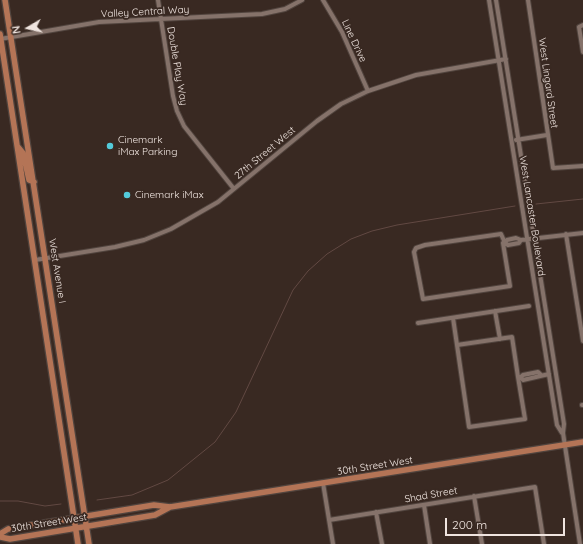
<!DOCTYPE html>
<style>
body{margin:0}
#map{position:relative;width:583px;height:544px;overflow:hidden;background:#392922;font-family:Quicksand,sans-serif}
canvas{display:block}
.north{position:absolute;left:8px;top:8px;width:40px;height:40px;-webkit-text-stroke:3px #392922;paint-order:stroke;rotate:261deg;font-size:11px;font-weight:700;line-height:16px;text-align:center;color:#efe4df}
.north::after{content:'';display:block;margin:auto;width:14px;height:18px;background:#efe4df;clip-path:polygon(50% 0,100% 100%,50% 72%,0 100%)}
.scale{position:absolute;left:445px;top:518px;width:120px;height:18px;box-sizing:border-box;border:2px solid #efe4df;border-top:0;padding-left:5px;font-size:12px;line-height:14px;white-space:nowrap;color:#efe4df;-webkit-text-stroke:3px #392922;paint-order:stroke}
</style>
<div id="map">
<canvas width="583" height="544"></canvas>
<div class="north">N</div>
<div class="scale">200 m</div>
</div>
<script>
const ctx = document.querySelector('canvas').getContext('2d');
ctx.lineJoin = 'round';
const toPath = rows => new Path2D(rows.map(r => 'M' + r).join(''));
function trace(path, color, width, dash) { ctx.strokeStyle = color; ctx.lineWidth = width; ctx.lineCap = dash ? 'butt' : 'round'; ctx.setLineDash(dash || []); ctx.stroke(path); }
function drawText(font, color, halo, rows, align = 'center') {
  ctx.font = font + ' Quicksand,sans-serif'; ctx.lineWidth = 3.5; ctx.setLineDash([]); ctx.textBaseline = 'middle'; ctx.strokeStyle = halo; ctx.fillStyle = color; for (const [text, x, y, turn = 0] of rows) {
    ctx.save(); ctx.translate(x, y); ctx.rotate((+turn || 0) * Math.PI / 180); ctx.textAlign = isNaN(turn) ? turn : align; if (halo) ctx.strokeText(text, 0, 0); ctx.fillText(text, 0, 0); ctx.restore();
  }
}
const stream = toPath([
 [536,204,583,199],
 [97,500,132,495,168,480,215,442,236,412,293,290,308,271,327,254,351,239,372,231,397,225,515,206],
 [0,501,18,501,45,506,61,504]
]);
const minor = toPath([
 [158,0,173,96,177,111,184,126,234,189],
 [323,0,342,32,368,91],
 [489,0,557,425,562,433],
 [496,0,564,424,563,433,580,544],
 [528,0,553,168,583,166],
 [583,25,579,27,583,52],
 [0,39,99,22,262,14,285,9,302,0],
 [516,140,547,135],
 [566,234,583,341],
 [521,240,519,243,508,245,505,243,507,240,516,238,521,240,583,233],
 [503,243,510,286,423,299,414,252,416,248,425,245,501,234,505,243],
 [35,260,115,247,144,240,171,229,218,202,317,121,341,104,368,91,416,75,506,59],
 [495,311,500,339],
 [453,318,457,345],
 [418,323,529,306],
 [541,375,538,372,523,375,521,377,523,380,549,374],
 [518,377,525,419,469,427,457,345,512,337,518,377,521,377],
 [582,405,583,405],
 [323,483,333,544],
 [474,496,482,544],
 [424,505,430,544],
 [376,512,382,544],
 [329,520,535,487,544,544]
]);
const major = toPath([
 [5,0,89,544],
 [0,34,78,544],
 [18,147,23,153,29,180,34,182],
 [0,534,8,529,154,505,170,507,583,442],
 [0,537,10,539,155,515,170,507]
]);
const markers = [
 [110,146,4,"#53cbdb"],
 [127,195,4,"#53cbdb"]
];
const streetNames = [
 ["Valley Central Way",145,12,-3],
 ["Line Drive",354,41,65],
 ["Double Play Way",177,66,80],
 ["West Lingard Street",548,83,82],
 ["27th Street West",265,153,-40],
 ["West Lancaster Boulevard",532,216,81],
 ["West Avenue I",57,271,81],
 ["30th Street West",375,466,-9],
 ["Shad Street",431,495,-10],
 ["30th Street West",49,523,-9]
];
const poiNames = [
 ["Cinemark",118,140],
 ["iMax Parking",118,152],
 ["Cinemark iMax",135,195]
];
trace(stream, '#624943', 1);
trace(minor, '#51443e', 6);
trace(major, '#51443e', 8);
trace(minor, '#85726a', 4);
trace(major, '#b47456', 5.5);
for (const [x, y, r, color] of markers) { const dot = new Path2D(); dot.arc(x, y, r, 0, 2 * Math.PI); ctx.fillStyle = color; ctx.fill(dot); trace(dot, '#392922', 1.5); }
drawText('10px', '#efe4df', '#392922', streetNames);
drawText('10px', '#efe4df', '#392922', poiNames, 'left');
</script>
